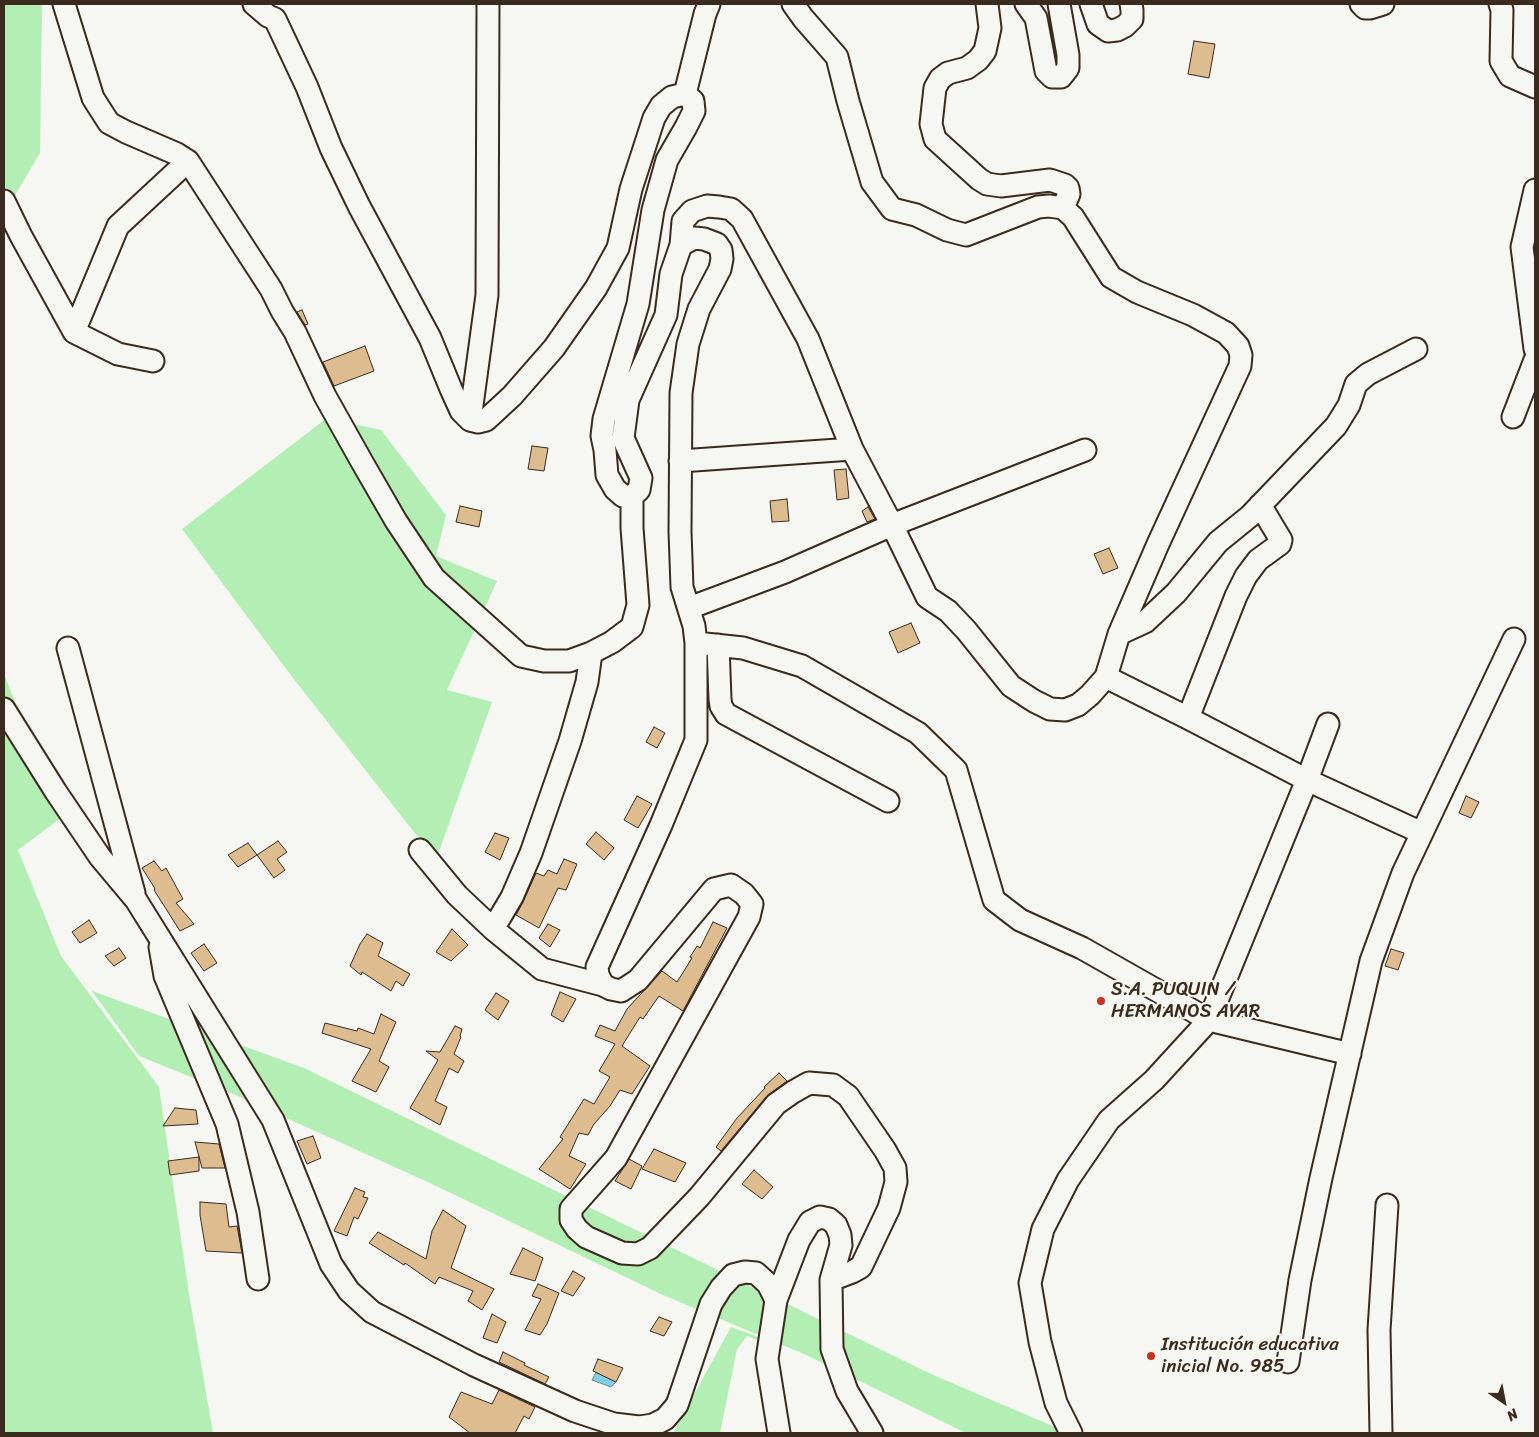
<!DOCTYPE html>
<meta charset="utf-8">
<style>
body{margin:0}
#map{position:relative;width:1539px;height:1437px;overflow:hidden;background:#f6f6f2;font-family:Sriracha,sans-serif}
canvas{display:block}
.frame{position:absolute;inset:0;border:5px solid #3b2a1e;pointer-events:none}
.north{position:absolute;left:1479px;top:1377px;width:50px;height:50px;-webkit-text-stroke:4px #f6f6f2;paint-order:stroke;rotate:147deg;font-size:14px;font-weight:700;line-height:20px;text-align:center;color:#3b2a1e}
.north::after{content:'';display:block;margin:auto;width:18px;height:22px;background:#3b2a1e;clip-path:polygon(50% 0,100% 100%,50% 72%,0 100%)}
</style>
<div id="map">
<canvas width="1539" height="1437"></canvas>
<div class="frame"></div>
<div class="north">N</div>
</div>
<script>
const ctx = document.querySelector('canvas').getContext('2d');
ctx.lineJoin = 'round';
function paint(path, color) { ctx.fillStyle = color; ctx.fill(path, 'evenodd'); }
const toPath = rows => new Path2D(rows.map(r => 'M' + r).join(''));
function trace(path, color, width, dash) { ctx.strokeStyle = color; ctx.lineWidth = width; ctx.lineCap = dash ? 'butt' : 'round'; ctx.setLineDash(dash || []); ctx.stroke(path); }
function drawText(font, color, halo, rows, align = 'center') {
  ctx.font = font + ' Sriracha,sans-serif'; ctx.lineWidth = 4.5; ctx.setLineDash([]); ctx.textBaseline = 'middle'; ctx.strokeStyle = halo; ctx.fillStyle = color; for (const [text, x, y, turn = 0] of rows) {
    ctx.save(); ctx.translate(x, y); ctx.rotate((+turn || 0) * Math.PI / 180); ctx.textAlign = isNaN(turn) ? turn : align; if (halo) ctx.strokeText(text, 0, 0); ctx.fillText(text, 0, 0); ctx.restore();
  }
}
const green = toPath([
 [4,4,42,4,40,153,4,214],
 [327,418,381,430,446,515,436,556,497,581,447,690,492,702,436,860,293,678,182,529],
 [4,674,62,817,18,850,61,956,159,1087,189,1294,213,1433,4,1433],
 [92,991,304,1068,931,1374,1069,1433,966,1433,804,1354,663,1295,432,1184,238,1096,139,1056],
 [731,1327,770,1341,769,1344,747,1336,737,1349,720,1433,673,1433]
]);
const water = toPath([
 [596,1372,616,1382,611,1387,592,1380,596,1372]
]);
const building = toPath([
 [1194,41,1215,44,1209,78,1188,74,1194,41],
 [302,310,308,324,305,325,297,312,302,310],
 [365,346,374,371,334,386,323,362,365,346],
 [532,446,548,448,544,471,528,469,532,446],
 [846,469,849,498,837,500,834,470,846,469],
 [787,499,789,521,772,522,770,501,787,499],
 [460,506,482,511,479,527,456,522,460,506],
 [868,507,875,519,867,522,862,511,868,507],
 [1109,548,1118,568,1103,574,1094,554,1109,548],
 [911,623,920,643,898,653,889,632,911,623],
 [654,727,665,733,657,748,646,742,654,727],
 [637,796,652,804,638,828,624,820,637,796],
 [1466,796,1479,802,1471,818,1459,813,1466,796],
 [596,832,614,848,604,860,586,844,596,832],
 [495,833,509,838,500,860,485,852,495,833],
 [278,841,287,852,277,859,285,870,274,878,257,855,278,841],
 [248,843,257,855,238,867,228,855,248,843],
 [564,859,577,864,566,890,558,888,539,928,516,915,523,902,536,873,544,876,548,870,557,874,564,859],
 [154,861,162,871,166,868,183,899,176,903,194,924,180,931,154,890,155,889,154,887,142,868,154,861],
 [89,920,97,933,80,943,72,932,89,920],
 [713,922,727,928,683,1011,659,996,643,1019,640,1017,622,1046,650,1066,632,1094,620,1090,610,1106,594,1124,588,1135,579,1133,569,1156,586,1164,570,1189,539,1169,563,1139,560,1137,584,1099,594,1104,610,1077,599,1071,615,1044,595,1036,600,1025,615,1031,627,1009,662,971,677,982,692,958,690,957,697,946,700,948,713,922],
 [548,924,560,930,550,947,539,938,548,924],
 [452,929,468,945,451,961,436,952,452,929],
 [367,934,383,943,378,956,410,974,403,986,396,981,391,991,362,972,361,975,350,966,360,944,367,934],
 [204,944,217,963,204,971,191,953,204,944],
 [119,948,126,958,114,966,105,956,119,948],
 [1391,949,1404,953,1398,970,1385,966,1391,949],
 [560,992,576,999,563,1022,551,1015,560,992],
 [496,993,509,1001,498,1020,485,1010,496,993],
 [381,1014,396,1022,379,1061,389,1067,376,1092,352,1081,371,1049,322,1033,325,1023,357,1031,358,1028,374,1034,381,1014],
 [455,1026,462,1029,460,1036,461,1037,454,1054,464,1061,458,1073,449,1068,435,1101,447,1107,440,1125,410,1108,438,1060,426,1051,440,1052,455,1026],
 [779,1073,787,1081,767,1096,721,1151,716,1147,737,1118,765,1088,764,1087,779,1073],
 [175,1108,196,1110,198,1124,163,1126,175,1108],
 [313,1136,321,1158,307,1164,297,1141,313,1136],
 [195,1142,219,1144,225,1168,202,1168,195,1142],
 [654,1149,686,1163,675,1182,642,1169,654,1149],
 [199,1157,199,1171,170,1175,168,1161,199,1157],
 [629,1159,642,1166,631,1189,615,1181,629,1159],
 [754,1170,773,1187,762,1199,742,1184,754,1170],
 [355,1188,365,1192,363,1197,368,1198,358,1219,354,1217,347,1236,334,1231,355,1188],
 [200,1202,226,1204,229,1227,237,1226,242,1253,206,1251,200,1215,200,1202],
 [443,1210,466,1226,451,1268,494,1289,482,1310,468,1301,473,1291,439,1277,435,1284,405,1263,404,1265,369,1243,378,1232,426,1259,432,1231,443,1210],
 [523,1248,543,1258,535,1281,510,1274,523,1248],
 [573,1271,585,1278,573,1296,561,1291,573,1271],
 [538,1284,559,1293,547,1324,540,1335,525,1330,541,1299,532,1296,538,1284],
 [492,1314,506,1322,497,1343,483,1338,492,1314],
 [659,1317,672,1322,664,1336,650,1331,659,1317],
 [503,1352,525,1363,524,1365,549,1377,545,1384,499,1362,503,1352],
 [598,1359,623,1368,616,1382,593,1371,598,1359],
 [499,1390,535,1407,529,1419,524,1416,515,1433,470,1433,449,1417,461,1392,492,1404,499,1390]
]);
const minor = toPath([
 [64,4,93,98,109,123,126,132,177,154,188,161,271,289,282,311,295,332,325,396,362,462,396,521,434,578,521,656,544,661,569,661,591,653,612,642,632,627,638,605,632,528,632,496],
 [254,4,268,16,275,19,307,87,331,148,359,206,430,338,451,389,461,411,470,420,478,422,486,420,512,396,554,348,596,288,618,248,631,189,654,118,661,106,672,97,685,94,693,101,694,111,686,127,667,160,653,210,638,304,604,419,602,436,605,450,607,475,615,489,623,496,632,496,639,490,641,478,623,438,628,400,666,315,671,274,681,245,694,238,704,239,717,244,721,250,722,259,720,269,699,309,688,344,681,393,680,532,682,587,694,626,696,643],
 [793,4,803,18,837,57,848,101,872,182,892,209,916,215,947,230,966,235,1038,207,1049,206,1063,208,1069,194,1068,188,1065,185,1050,180,1001,186,987,184,979,179,935,139,931,124,935,88,940,79,948,73,967,68,978,60,985,51,990,28,987,4],
 [1026,4,1036,18,1046,71,1052,77,1061,77,1068,68,1068,55,1059,4],
 [1091,4,1098,24,1108,31,1117,30,1125,26,1132,19,1132,10,1131,4],
 [1361,4,1365,8,1370,8,1383,4],
 [1500,4,1502,10,1501,61,1510,76,1535,87],
 [685,94,705,14,709,4],
 [1535,190,1522,247,1535,349],
 [4,201,21,236,74,332,118,354,153,361],
 [681,245,683,221,692,211,707,206,719,207,731,209,742,219,808,339,852,449,892,525,927,597,948,611,966,630,1011,686,1034,701,1050,709,1065,710,1078,705,1090,695,1106,677,1119,634,1158,544,1240,366,1241,355,1238,346,1226,333,1193,315,1137,292,1111,277,1073,217,1063,208],
 [74,332,118,226,188,161],
 [1513,417,1535,360],
 [470,420,487,295,488,4],
 [680,461,852,449],
 [689,608,785,572,892,525,1085,450],
 [1119,634,1145,622,1176,593,1218,542,1250,516,1336,426,1349,405,1356,384,1368,374,1416,349],
 [718,645,720,699,721,706,726,714,888,801],
 [68,648,134,893],
 [591,653,587,682,570,741,531,853,512,897,493,929,542,969,603,985],
 [1106,677,1188,718,1307,780,1422,833],
 [4,709,56,792,100,857,136,900,273,1120,331,1264,349,1291,372,1312,474,1365,575,1411,614,1424,639,1427,653,1425,665,1419,677,1405,711,1304,721,1288,733,1275,745,1272,756,1273,768,1284,776,1300],
 [1188,718,1236,596,1246,576,1258,560,1280,544,1281,540,1260,505],
 [420,850,457,895,493,929],
 [160,947,165,976,227,1124,248,1212,258,1279],
 [831,1280,852,1272,861,1267,889,1208,896,1182,895,1168,885,1150,848,1096,833,1085,809,1083,793,1092,776,1104,699,1197,650,1248,638,1254,622,1253,586,1237,577,1229,571,1220,571,1209,616,1158,749,917,752,904,744,894,731,885,714,889,638,980,621,991,611,989,603,985,598,975,597,967,661,825,696,740,696,643,743,648,802,666,918,733,956,770,994,900,1020,920,1082,948,1209,1020,1350,1054],
 [1288,1362,1300,1280,1321,1178,1371,961,1403,873,1514,639],
 [779,1433,767,1359,776,1300,799,1240,810,1222,820,1217,829,1219,836,1225,840,1235,841,1245,831,1280,832,1349,847,1391,872,1433],
 [1071,1433,1056,1403,1040,1342,1030,1283,1043,1229,1068,1180,1109,1120,1154,1080,1209,1020,1307,780,1328,724],
 [1381,1433,1379,1330,1387,1205]
]);
const markers = [
 [1101,1001,5,"#c8321e"],
 [1151,1356,5,"#c8321e"]
];
const poiNames = [
 ["S.A. PUQUIN /",1111,990],
 ["HERMANOS AYAR",1111,1012],
 ["Institución educativa",1161,1345],
 ["inicial No. 985",1161,1367]
];
paint(green, '#b3efb4');
paint(water, '#82cee2');
trace(water, '#668c94', 1);
paint(building, '#ddbc90');
trace(building, '#3b2a1e', 1);
trace(minor, '#3b2a1e', 25);
trace(minor, '#f6f6f2', 21);
for (const [x, y, r, color] of markers) { const dot = new Path2D(); dot.arc(x, y, r, 0, 2 * Math.PI); ctx.fillStyle = color; ctx.fill(dot); trace(dot, '#f6f6f2', 2); }
drawText('19px', '#3b2a1e', '#f6f6f2', poiNames, 'left');
</script>
